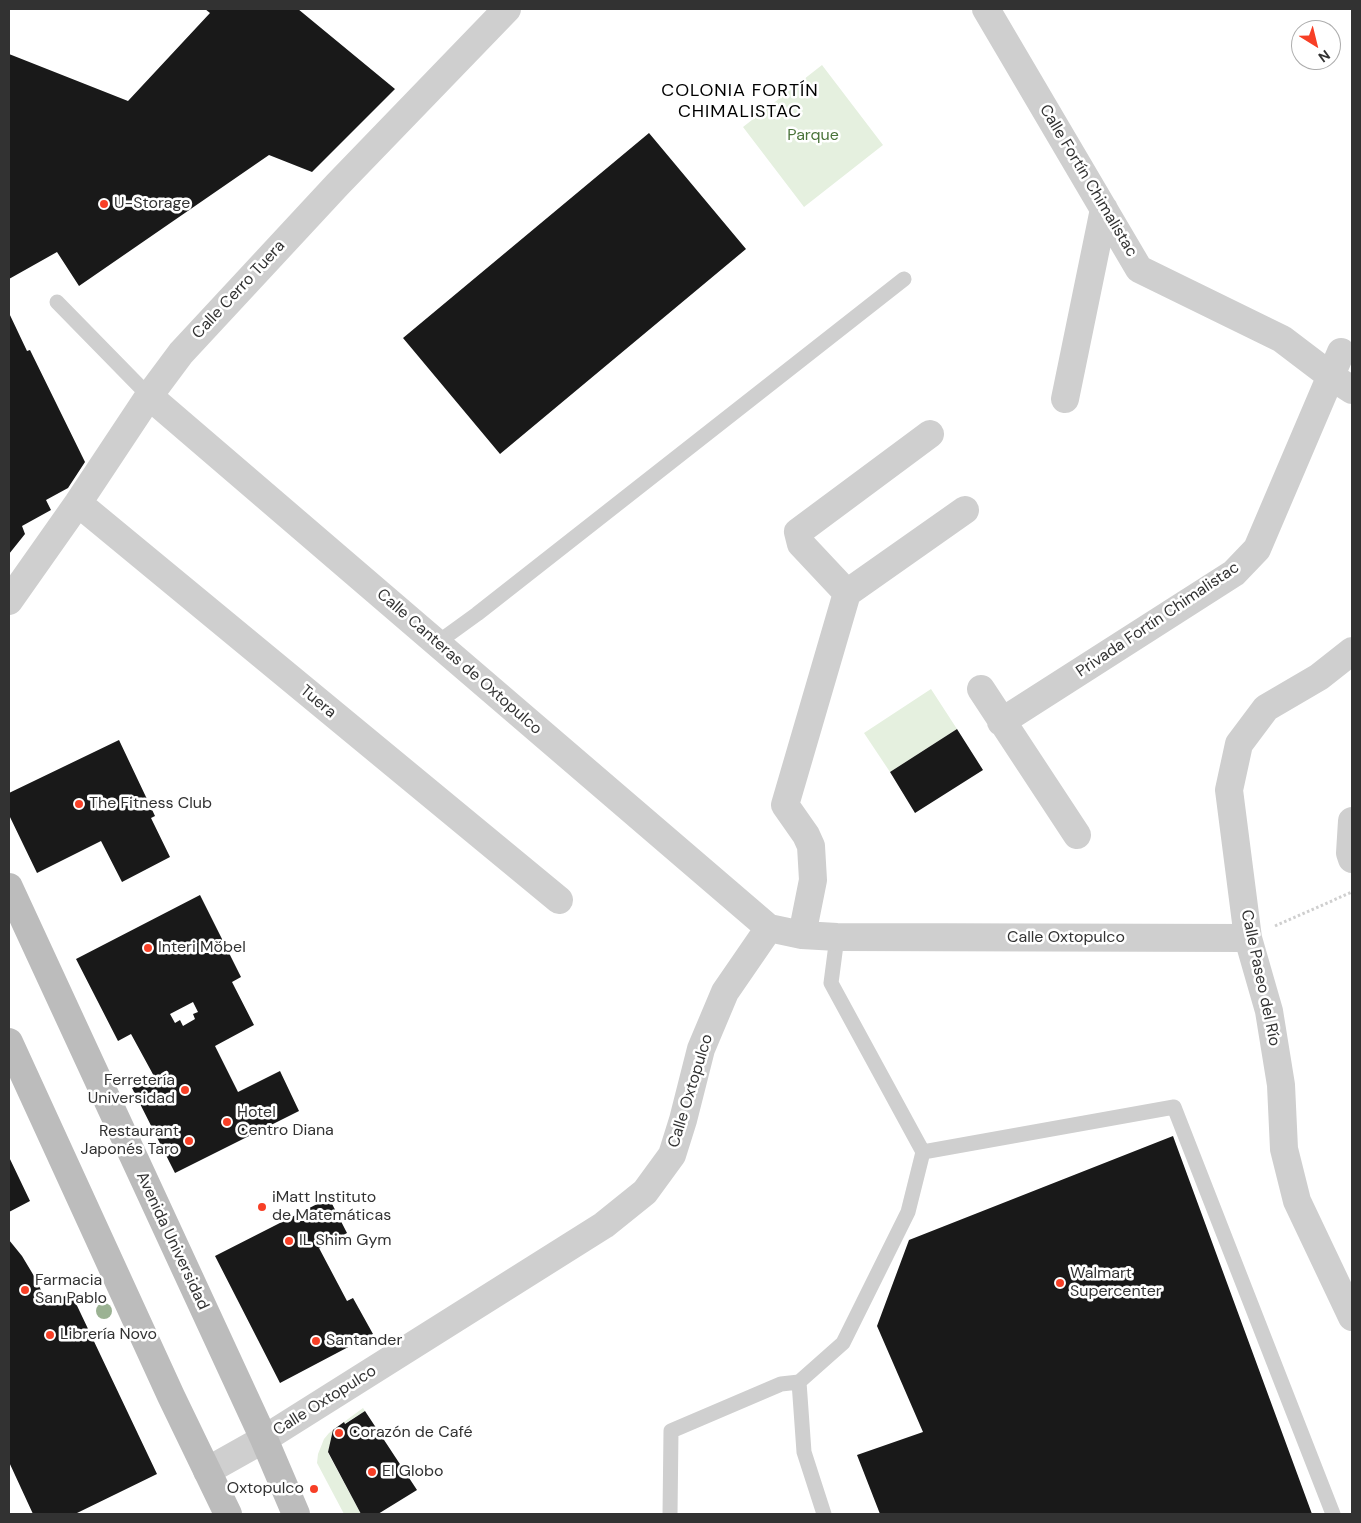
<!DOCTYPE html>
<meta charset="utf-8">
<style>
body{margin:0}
#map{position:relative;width:1361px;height:1523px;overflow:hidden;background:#fff;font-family:"DM Sans",sans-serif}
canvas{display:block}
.frame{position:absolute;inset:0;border:10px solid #323232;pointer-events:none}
.north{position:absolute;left:1291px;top:20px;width:50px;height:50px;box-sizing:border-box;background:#fff;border:1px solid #adadad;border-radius:50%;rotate:144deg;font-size:14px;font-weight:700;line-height:20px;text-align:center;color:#323232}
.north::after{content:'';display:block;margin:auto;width:18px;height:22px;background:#f73f26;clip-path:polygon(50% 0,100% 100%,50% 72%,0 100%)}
</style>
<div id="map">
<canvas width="1361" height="1523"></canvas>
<div class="frame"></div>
<div class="north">N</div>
</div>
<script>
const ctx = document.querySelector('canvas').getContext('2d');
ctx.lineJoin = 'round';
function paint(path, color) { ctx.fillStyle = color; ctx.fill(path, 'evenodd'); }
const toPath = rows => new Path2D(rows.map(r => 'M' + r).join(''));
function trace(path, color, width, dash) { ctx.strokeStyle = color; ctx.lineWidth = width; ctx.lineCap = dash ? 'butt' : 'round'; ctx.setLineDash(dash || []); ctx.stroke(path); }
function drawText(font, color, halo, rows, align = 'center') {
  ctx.font = font + ' "DM Sans",sans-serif'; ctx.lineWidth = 5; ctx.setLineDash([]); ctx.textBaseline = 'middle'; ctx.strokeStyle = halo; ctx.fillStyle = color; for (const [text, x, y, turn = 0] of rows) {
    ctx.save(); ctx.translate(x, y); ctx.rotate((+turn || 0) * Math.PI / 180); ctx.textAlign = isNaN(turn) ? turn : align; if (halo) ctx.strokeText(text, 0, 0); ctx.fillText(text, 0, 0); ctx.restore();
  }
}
const green = toPath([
 [822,65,883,145,804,207,743,127],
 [931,689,957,729,890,772,864,733],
 [363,1408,365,1411,334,1430,328,1453,361,1514,344,1514,317,1463,318,1454,324,1439,329,1433]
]);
const building = toPath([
 [205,9,298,9,395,89,312,172,269,155,79,286,57,252,9,279,9,54,128,101,210,13],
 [649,133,746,249,500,454,403,338],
 [9,313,27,351,30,350,85,462,68,488,46,500,51,510,22,526,25,534,9,554],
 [957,729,983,770,915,813,890,772],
 [119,740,155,816,151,818,170,857,122,882,101,841,37,873,9,815,9,793],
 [200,895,241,977,232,982,254,1025,215,1046,238,1092,280,1071,299,1111,175,1173,132,1088,155,1078,131,1034,118,1041,76,959],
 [193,1002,198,1012,193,1014,195,1019,183,1026,180,1020,175,1023,170,1014],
 [1173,1136,1312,1514,880,1514,857,1455,923,1432,877,1326,909,1240],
 [9,1157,30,1201,9,1212],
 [329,1198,347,1233,319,1248,347,1301,353,1298,373,1334,280,1383,215,1256],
 [9,1240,22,1256,34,1276,48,1304,71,1293,157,1474,75,1514,33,1514,9,1462],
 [365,1411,417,1490,378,1514,361,1514,328,1452,333,1430,344,1422,345,1424]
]);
const path = toPath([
 [1275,926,1352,892]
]);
const service = toPath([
 [57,302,149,396],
 [437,643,477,614,904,279],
 [923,1152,1174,1107,1333,1514],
 [799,1382,804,1452,824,1514],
 [670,1514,671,1431,781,1384,799,1382,843,1343,908,1212,923,1152,831,983,837,937]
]);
const minor = toPath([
 [986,9,1139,269,1282,339,1332,377,1352,390],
 [149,396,769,928,802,935,837,937,1248,938],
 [1065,399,1104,209],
 [78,503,559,900],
 [847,593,965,510],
 [9,601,78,503,149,396,181,353,337,185,507,9],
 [1352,651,1319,677,1266,708,1239,744,1229,790,1248,938,1269,1011,1281,1085,1284,1149,1297,1201,1352,1317],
 [981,689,1077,835],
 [1001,722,1234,573,1257,549,1341,352],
 [1352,821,1350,853,1352,859],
 [802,935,813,880,811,846,806,835,785,805,847,593,801,544,798,532,930,434],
 [207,1471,264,1439,604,1225,645,1192,672,1155,683,1120,701,1049,725,992,769,928]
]);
const secondary = toPath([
 [9,887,264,1439,296,1514],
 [9,1042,171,1396,228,1514]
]);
const trees = [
 [104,1311]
];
const markers = [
 [104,204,5,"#f73f26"],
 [79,804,5,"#f73f26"],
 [148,948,5,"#f73f26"],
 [185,1090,5,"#f73f26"],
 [227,1122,5,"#f73f26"],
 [189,1141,5,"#f73f26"],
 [262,1207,5,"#f73f26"],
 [289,1241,5,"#f73f26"],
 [1060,1283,5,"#f73f26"],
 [25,1290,5,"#f73f26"],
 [50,1335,5,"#f73f26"],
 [316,1341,5,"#f73f26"],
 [339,1433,5,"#f73f26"],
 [372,1472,5,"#f73f26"],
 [314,1489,5,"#f73f26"]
];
const parkNames = [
 ["Parque",813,136]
];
const streetNames = [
 ["Calle Fortín Chimalistac",1088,181,59],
 ["Calle Cerro Tuera",239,290,-47],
 ["Privada Fortín Chimalistac",1158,620,-34],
 ["Calle Canteras de Oxtopulco",459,662,41],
 ["Tuera",318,702,40],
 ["Calle Oxtopulco",1066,938],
 ["Calle Paseo del Río",1260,978,78],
 ["Calle Oxtopulco",691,1091,-73],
 ["Avenida Universidad",172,1241,65],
 ["Calle Oxtopulco",325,1401,-32]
];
const poiNames = [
 ["U-Storage",114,204],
 ["The Fitness Club",89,804],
 ["Interi Möbel",158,948],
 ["Ferretería",175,1081,"right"],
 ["Universidad",175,1099,"right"],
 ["Hotel",237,1113],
 ["Centro Diana",237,1131],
 ["Restaurant",179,1132,"right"],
 ["Japonés Taro",179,1150,"right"],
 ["iMatt Instituto",272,1198],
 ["de Matemáticas",272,1216],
 ["IL Shim Gym",299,1241],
 ["Walmart",1070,1274],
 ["Supercenter",1070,1292],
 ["Farmacia",35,1281],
 ["San Pablo",35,1299],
 ["Librería Novo",60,1335],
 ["Santander",326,1341],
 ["Corazón de Café",349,1433],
 ["El Globo",382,1472],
 ["Oxtopulco",304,1489,"right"]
];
const neighbourhoodNames = [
 ["COLONIA FORTÍN",740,91],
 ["CHIMALISTAC",740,112]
];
paint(green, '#e5f0df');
paint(building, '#191919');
trace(path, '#cfcfcf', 3, [2.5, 2.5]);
trace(service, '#cfcfcf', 15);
trace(minor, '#cfcfcf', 28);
trace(secondary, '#bcbcbc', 28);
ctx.fillStyle = '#9bb293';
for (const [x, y] of trees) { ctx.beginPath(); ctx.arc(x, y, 8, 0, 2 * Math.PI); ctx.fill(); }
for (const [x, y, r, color] of markers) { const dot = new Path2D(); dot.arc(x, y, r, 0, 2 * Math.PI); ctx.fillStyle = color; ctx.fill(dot); trace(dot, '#fff', 2); }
drawText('16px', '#4a733a', '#fff', parkNames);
drawText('16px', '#323232', '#fff', streetNames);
drawText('16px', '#323232', '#fff', poiNames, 'left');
ctx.letterSpacing = '1px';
drawText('18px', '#000', '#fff', neighbourhoodNames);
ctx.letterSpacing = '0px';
</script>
